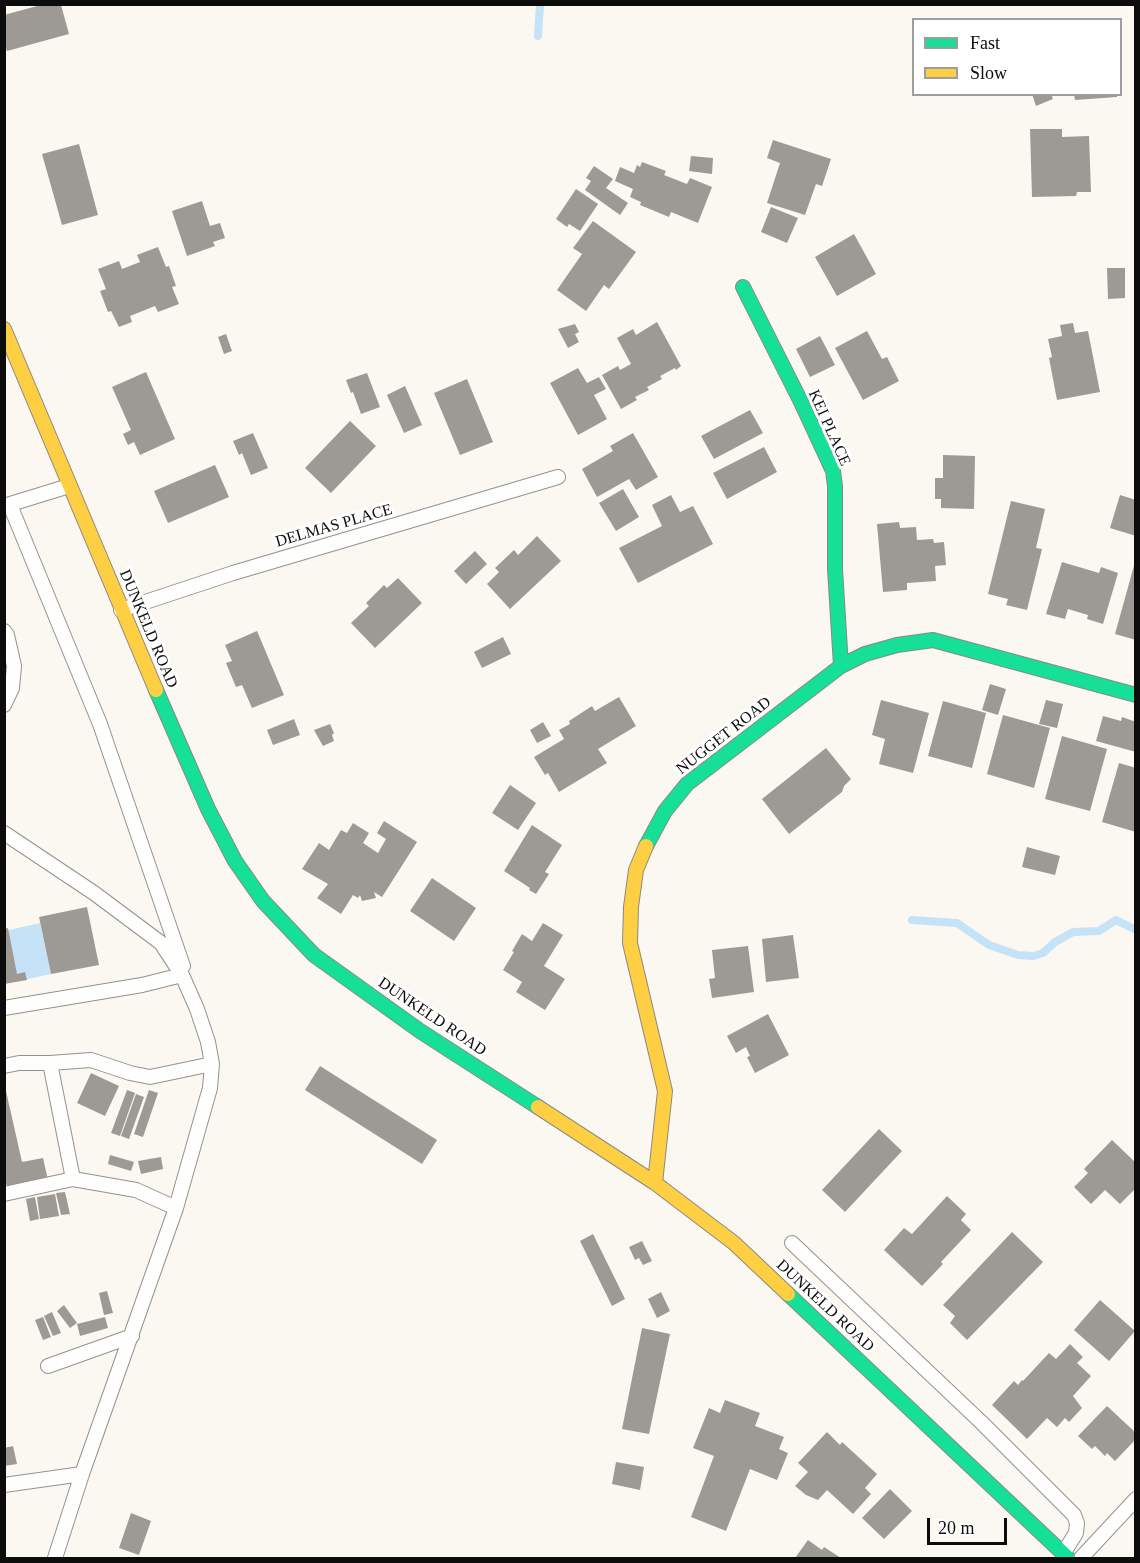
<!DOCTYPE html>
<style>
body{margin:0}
#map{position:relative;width:1140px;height:1563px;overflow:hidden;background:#faf8f0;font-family:"Times New Roman",serif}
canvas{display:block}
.frame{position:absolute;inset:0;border:6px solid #0c0c0c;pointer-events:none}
.legend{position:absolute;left:912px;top:18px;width:210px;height:78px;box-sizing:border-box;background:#fff;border:2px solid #9e9e9e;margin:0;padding:8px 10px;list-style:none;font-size:18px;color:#0c0c0c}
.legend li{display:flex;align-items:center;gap:12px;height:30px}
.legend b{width:30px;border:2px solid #9e9e9e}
.scale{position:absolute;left:927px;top:1518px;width:80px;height:27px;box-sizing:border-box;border:3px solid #0c0c0c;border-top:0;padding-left:8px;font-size:18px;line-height:21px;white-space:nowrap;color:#0c0c0c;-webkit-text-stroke:4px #fff;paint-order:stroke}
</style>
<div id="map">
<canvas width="1140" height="1563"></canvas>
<div class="frame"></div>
<ul class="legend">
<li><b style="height:8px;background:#16e098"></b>Fast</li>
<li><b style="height:8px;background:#ffcf43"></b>Slow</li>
</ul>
<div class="scale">20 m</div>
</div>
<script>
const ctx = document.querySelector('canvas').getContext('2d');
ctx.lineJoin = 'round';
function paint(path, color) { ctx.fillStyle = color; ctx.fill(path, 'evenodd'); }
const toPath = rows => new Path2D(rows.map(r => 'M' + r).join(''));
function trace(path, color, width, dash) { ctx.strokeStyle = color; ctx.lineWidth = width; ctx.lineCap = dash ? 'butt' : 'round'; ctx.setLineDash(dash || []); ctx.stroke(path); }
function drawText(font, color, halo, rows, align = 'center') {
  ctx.font = font + ' "Times New Roman",serif'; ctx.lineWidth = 6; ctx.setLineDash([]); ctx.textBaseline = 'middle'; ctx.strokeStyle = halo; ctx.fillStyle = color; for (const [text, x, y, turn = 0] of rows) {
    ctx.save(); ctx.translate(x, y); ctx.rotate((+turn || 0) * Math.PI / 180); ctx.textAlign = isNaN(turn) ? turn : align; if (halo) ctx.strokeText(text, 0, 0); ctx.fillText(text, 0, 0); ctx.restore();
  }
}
const water = toPath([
 [40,923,51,974,5,984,5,931]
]);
const stream = toPath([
 [538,36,540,4],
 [912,920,957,923,989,945,1018,955,1033,956,1043,953,1055,942,1073,932,1099,931,1116,920,1136,930]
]);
const building = toPath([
 [41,5,61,5,69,34,7,51,4,44,4,15],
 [1032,94,1051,94,1053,99,1036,106],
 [1074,94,1117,94,1117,97,1075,100],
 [1030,129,1062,129,1062,137,1089,136,1091,192,1077,192,1076,196,1032,197],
 [773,140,831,159,822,186,816,184,805,215,767,203,780,163,767,158],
 [79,144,98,215,62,225,42,154],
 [691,156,713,158,712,174,689,171],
 [642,162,666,171,664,175,687,184,690,178,712,187,698,223,671,212,669,217,640,205,641,202,630,197,633,189,615,181,620,167,634,173,637,165,640,167],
 [594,166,613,179,606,188,628,203,620,215,585,190,591,181,586,178],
 [576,189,598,204,580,231,569,224,567,227,556,219],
 [202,201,210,226,220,223,225,238,213,242,215,246,187,256,172,211],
 [771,207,798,218,787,243,761,232],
 [593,221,636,252,609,289,604,285,586,311,557,290,582,254,573,248],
 [854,234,876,274,837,296,815,257],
 [158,247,166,267,169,266,176,286,172,287,179,304,158,312,155,306,130,316,132,322,119,327,111,311,108,312,100,291,106,289,98,269,119,261,122,269,140,262,137,255],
 [1107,268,1125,268,1125,298,1108,299],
 [657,322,681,366,676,370,675,368,660,376,662,379,647,387,649,390,635,397,637,400,621,409,602,375,618,366,620,370,631,364,617,338,633,329,636,335],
 [1073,323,1075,333,1088,331,1100,392,1057,400,1049,358,1052,357,1048,339,1062,336,1060,325],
 [575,324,579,332,575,334,579,342,568,348,558,329],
 [867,331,882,359,887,357,899,381,863,400,835,348],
 [226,334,232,351,224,354,218,337],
 [820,336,835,365,810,377,796,349],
 [578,368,587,383,599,377,606,389,594,395,607,419,578,435,550,383],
 [146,372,175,439,140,455,134,442,128,445,123,434,131,430,112,387],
 [367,373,380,407,361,414,353,392,351,393,346,380],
 [467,379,493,442,460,455,434,393],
 [405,386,422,425,404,433,387,395],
 [750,410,763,433,714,459,701,436],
 [350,421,376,446,331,493,305,468],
 [253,433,268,468,251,475,242,453,239,455,233,441],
 [633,433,658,477,636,490,629,479,597,497,582,469,613,451,610,446],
 [764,447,777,472,727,499,713,473],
 [943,455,975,456,974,509,941,508,941,499,935,499,935,478,943,478],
 [215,465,229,497,168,523,154,491],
 [623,489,639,517,616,531,599,503],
 [671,495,680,512,693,506,713,544,638,583,619,548,662,526,652,505],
 [1120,495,1136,500,1136,536,1110,528],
 [1011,501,1045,509,1036,548,1042,549,1027,610,1006,605,1008,599,988,594],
 [899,522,900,528,916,527,917,540,933,539,934,543,944,542,946,565,935,566,936,581,907,583,907,590,883,592,877,524],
 [537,536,561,561,510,609,487,584,499,572,495,568,514,550,518,555],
 [475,551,487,564,466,584,454,571],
 [1062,562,1099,573,1101,567,1118,573,1103,624,1087,619,1088,615,1068,609,1065,619,1046,614],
 [1135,562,1136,562,1136,640,1115,634],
 [398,578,422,603,375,648,351,623,369,606,366,603,384,585,387,588],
 [257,631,284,695,252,708,242,685,236,687,226,663,232,661,225,645],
 [503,637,511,654,482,668,474,652],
 [990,684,1006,689,998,715,982,710],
 [619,697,636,726,598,749,607,763,559,792,548,773,545,775,534,757,564,739,559,730,570,724,569,721,592,706,595,711],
 [881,700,929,713,913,773,879,764,885,739,872,735],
 [1046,700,1063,704,1057,728,1039,724],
 [943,701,986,713,972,768,928,756],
 [1003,715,1050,728,1034,788,987,774],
 [1103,716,1121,721,1122,717,1136,722,1136,752,1096,741],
 [294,719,300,735,273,745,267,730],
 [543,722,551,736,537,743,530,730],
 [330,724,334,733,332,735,334,741,323,746,314,730],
 [1062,736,1107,749,1090,811,1045,799],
 [826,748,851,779,844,786,842,792,789,834,762,799],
 [1119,763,1136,768,1136,832,1102,822],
 [510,785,536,803,518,830,492,813],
 [384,821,417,842,382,897,374,892,376,898,362,901,360,895,358,898,353,895,341,914,317,898,328,884,302,869,319,843,329,850,341,830,347,833,353,823,369,833,363,843,378,853,386,839,377,833],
 [532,825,562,845,545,872,549,874,536,894,529,890,530,888,504,871],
 [1027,847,1060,856,1055,875,1022,867],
 [432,878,476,908,454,941,410,911],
 [87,907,99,965,51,974,39,917],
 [543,923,563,935,544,966,565,979,545,1010,516,992,522,982,503,970,514,952,512,951,522,934,532,941],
 [8,928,17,974,25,972,27,980,4,984,4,929],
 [793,935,799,978,766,982,762,939],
 [748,946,754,992,712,998,709,979,715,978,712,950],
 [768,1014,789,1055,755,1073,747,1057,750,1056,746,1047,736,1053,727,1036],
 [320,1066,437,1140,422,1164,305,1090],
 [91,1073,119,1086,105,1116,77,1103],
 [4,1082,22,1162,43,1158,48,1180,7,1188,4,1173],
 [127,1090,135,1093,120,1136,111,1133],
 [149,1090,158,1093,143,1137,134,1134],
 [136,1094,144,1097,129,1139,121,1136],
 [879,1129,902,1151,845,1212,822,1190],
 [1112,1140,1136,1163,1136,1188,1120,1204,1105,1190,1091,1204,1074,1187,1088,1173,1084,1169],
 [110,1155,134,1162,131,1171,108,1164],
 [161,1157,163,1169,141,1174,138,1161],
 [65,1192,70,1214,61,1215,56,1193],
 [55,1194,59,1216,40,1219,37,1197],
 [947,1196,966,1214,961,1220,971,1230,941,1262,943,1264,922,1286,884,1250,904,1228,912,1234],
 [35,1197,39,1219,30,1221,26,1199],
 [1012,1232,1043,1262,967,1340,950,1323,955,1316,943,1305],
 [593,1234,625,1299,612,1306,580,1241],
 [642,1241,652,1261,643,1265,639,1258,635,1260,629,1247],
 [107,1291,113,1313,104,1315,99,1293],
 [661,1292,670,1311,657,1318,648,1299],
 [1100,1300,1135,1331,1109,1361,1074,1330],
 [64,1305,77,1323,70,1328,57,1311],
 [52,1312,61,1333,53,1336,44,1316],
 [43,1317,51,1337,43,1340,35,1320],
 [105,1317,108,1328,80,1336,77,1324],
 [642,1328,670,1334,649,1434,622,1429],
 [1070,1344,1083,1357,1077,1363,1091,1376,1073,1396,1082,1408,1069,1422,1065,1418,1057,1427,1047,1418,1027,1439,992,1405,1014,1381,1018,1385,1022,1380,1023,1381,1049,1353,1056,1359],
 [725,1400,760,1413,755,1426,784,1437,779,1449,788,1453,777,1480,750,1469,726,1531,691,1517,714,1456,693,1448,709,1408,720,1413],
 [1107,1406,1136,1433,1136,1439,1115,1461,1107,1453,1105,1456,1095,1446,1092,1449,1078,1436],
 [827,1432,840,1445,842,1442,877,1474,865,1488,871,1494,853,1514,827,1490,818,1500,806,1495,795,1486,808,1472,798,1463],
 [13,1446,17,1464,4,1466,4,1448],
 [616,1462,644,1467,640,1490,612,1484],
 [890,1489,912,1511,884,1539,862,1518],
 [131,1513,151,1521,139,1555,119,1548],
 [808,1540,822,1550,824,1547,841,1558,795,1558]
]);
const lane = toPath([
 [10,505,100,724,183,966],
 [4,506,69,486],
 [121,610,233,573,558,477],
 [4,631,7,635,14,666,12,688,4,705],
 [4,833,94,893,161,943,182,975,197,1009,208,1042,212,1064,210,1088,176,1208,82,1474,55,1558],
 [4,1008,142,985,182,975],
 [50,1063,73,1179],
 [4,1066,19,1063,50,1063,91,1060,130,1073,150,1077,212,1064],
 [4,1194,73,1179,136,1190,176,1208],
 [792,1243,981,1422,1074,1515,1077,1523,1076,1533,1063,1554],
 [48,1366,132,1336],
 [4,1485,82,1474],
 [1081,1558,1136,1499]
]);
const fast = toPath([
 [743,287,801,402,833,471,835,486,835,569,841,666],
 [156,690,208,809,235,861,263,901,314,955,420,1031,538,1107],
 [646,846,665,811,687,784,841,666,865,654,897,645,933,640,1136,695],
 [788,1294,1068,1558]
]);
const slow = toPath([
 [4,329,156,690],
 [646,846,636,870,631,907,630,943,665,1091,655,1183],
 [538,1107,655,1183,734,1243,788,1294]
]);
const streetNames = [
 ["KEI PLACE",829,428,66],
 ["DELMAS PLACE",334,526,-16],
 ["DUNKELD ROAD",148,629,67],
 ["NUGGET ROAD",724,736,-38],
 ["DUNKELD ROAD",432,1017,34],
 ["DUNKELD ROAD",825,1306,43]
];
paint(water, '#c5e2f6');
trace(stream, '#c5e2f6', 8);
paint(building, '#9d9a96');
trace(lane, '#93928f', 16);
trace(fast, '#8a8985', 16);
trace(slow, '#8a8985', 16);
trace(lane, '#fefefd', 14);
trace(fast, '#16e098', 14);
trace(slow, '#ffcf43', 14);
drawText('16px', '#0c0c0c', '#fff', streetNames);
</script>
